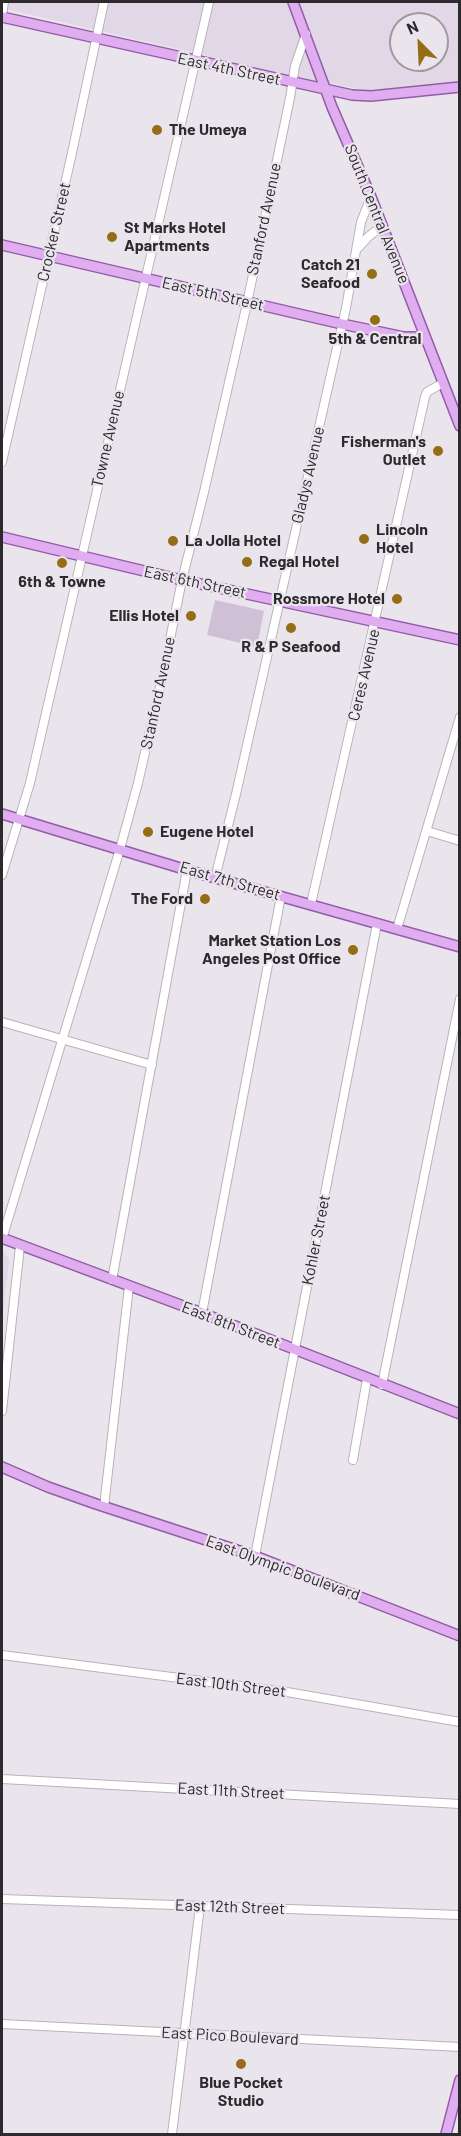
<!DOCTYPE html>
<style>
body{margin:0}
#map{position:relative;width:461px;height:2136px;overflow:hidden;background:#eae4ec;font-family:Barlow,sans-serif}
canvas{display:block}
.frame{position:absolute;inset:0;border:3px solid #2d2a2e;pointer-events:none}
.north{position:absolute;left:389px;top:12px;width:60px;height:60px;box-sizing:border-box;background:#eae4ec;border:2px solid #9e9aa0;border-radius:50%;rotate:336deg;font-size:16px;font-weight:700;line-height:24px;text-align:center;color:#2d2a2e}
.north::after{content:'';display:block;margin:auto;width:21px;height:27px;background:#946d16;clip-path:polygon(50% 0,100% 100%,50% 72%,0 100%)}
</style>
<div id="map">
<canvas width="461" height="2136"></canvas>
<div class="frame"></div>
<div class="north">N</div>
</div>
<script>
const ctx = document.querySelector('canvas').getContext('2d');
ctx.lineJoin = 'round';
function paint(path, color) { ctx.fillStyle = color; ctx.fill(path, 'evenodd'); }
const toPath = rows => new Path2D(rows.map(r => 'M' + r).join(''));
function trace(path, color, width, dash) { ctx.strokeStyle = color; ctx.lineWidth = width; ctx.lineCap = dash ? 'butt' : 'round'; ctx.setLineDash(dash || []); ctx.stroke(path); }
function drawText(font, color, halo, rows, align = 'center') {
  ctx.font = font + ' Barlow,sans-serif'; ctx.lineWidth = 4.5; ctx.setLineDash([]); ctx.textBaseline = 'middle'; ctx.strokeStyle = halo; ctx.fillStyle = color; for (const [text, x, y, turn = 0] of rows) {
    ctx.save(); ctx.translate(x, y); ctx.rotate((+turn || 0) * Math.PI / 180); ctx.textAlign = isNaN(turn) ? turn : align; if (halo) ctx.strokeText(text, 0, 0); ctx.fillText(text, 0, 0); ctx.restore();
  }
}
const built = toPath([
 [2,2,459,2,459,82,365,90,308,79,2,8],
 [401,24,437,24,437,60,401,60],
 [2,1251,5,1253,9,1260,2,1321]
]);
const green = toPath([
 [215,600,264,611,257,647,207,635]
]);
const minor = toPath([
 [2,15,4,2],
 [359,247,368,237,382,226],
 [2,462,72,153,104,2],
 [427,831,460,841],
 [2,875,30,783,209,2],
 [215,878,236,794,346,308,361,222,371,197],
 [311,904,425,397,427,392,443,383],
 [397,929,460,717],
 [2,1022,152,1065],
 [2,1239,120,849,138,783,163,674,182,580,204,492,246,308,290,98,295,66,306,34],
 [112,1280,187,870],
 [202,1313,281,896],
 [382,1385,460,999],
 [2,1411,20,1246],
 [353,1460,367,1379],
 [104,1507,129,1286],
 [255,1556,377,924],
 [2,1655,287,1692,460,1722],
 [2,1779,460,1804],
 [2,1899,460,1915],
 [2,2024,460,2047],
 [172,2134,200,1906]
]);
const major = toPath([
 [293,2,332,107,371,197,460,426],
 [2,17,352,95,371,96,460,87],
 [2,245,342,324,404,337,425,337],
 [2,537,182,580,460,640],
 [2,814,187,870,460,947],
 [2,1238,202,1313,460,1414],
 [2,1467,48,1487,96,1504,255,1556,460,1636],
 [446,2134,460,2080]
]);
const markers = [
 [157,130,6,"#946d16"],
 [112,237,6,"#946d16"],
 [372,274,6,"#946d16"],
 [375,320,6,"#946d16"],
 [438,451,6,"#946d16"],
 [364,539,6,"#946d16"],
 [173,541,6,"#946d16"],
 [247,562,6,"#946d16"],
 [62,563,6,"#946d16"],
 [397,599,6,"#946d16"],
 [191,616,6,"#946d16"],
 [291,628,6,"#946d16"],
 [148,832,6,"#946d16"],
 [205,899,6,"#946d16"],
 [353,950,6,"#946d16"],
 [241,2064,6,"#946d16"]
];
const streetNames = [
 ["East 4th Street",229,69,12],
 ["South Central Avenue",377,214,68],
 ["Stanford Avenue",264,219,-78],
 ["Crocker Street",54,232,-77],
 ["East 5th Street",213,294,13],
 ["Towne Avenue",108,439,-77],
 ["Gladys Avenue",308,475,-77],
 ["East 6th Street",195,582,12],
 ["Ceres Avenue",364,675,-77],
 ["Stanford Avenue",158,693,-78],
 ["East 7th Street",230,881,16],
 ["Kohler Street",316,1240,-79],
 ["East 8th Street",231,1325,21],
 ["East Olympic Boulevard",283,1568,20],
 ["East 10th Street",231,1685,7],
 ["East 11th Street",231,1791,3],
 ["East 12th Street",230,1907,2],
 ["East Pico Boulevard",230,2036,3]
];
const poiNames = [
 ["The Umeya",169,130],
 ["St Marks Hotel",124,228],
 ["Apartments",124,246],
 ["Catch 21",360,265,"right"],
 ["Seafood",360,283,"right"],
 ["5th & Central",375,339,"center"],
 ["Fisherman's",426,442,"right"],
 ["Outlet",426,460,"right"],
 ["Lincoln",376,530],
 ["Hotel",376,548],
 ["La Jolla Hotel",185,541],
 ["Regal Hotel",259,562],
 ["6th & Towne",62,582,"center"],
 ["Rossmore Hotel",385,599,"right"],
 ["Ellis Hotel",179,616,"right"],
 ["R & P Seafood",291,647,"center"],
 ["Eugene Hotel",160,832],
 ["The Ford",193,899,"right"],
 ["Market Station Los",341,941,"right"],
 ["Angeles Post Office",341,959,"right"],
 ["Blue Pocket",241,2083,"center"],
 ["Studio",241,2101,"center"]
];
paint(built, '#e2d7e6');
paint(green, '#d0c0d6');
trace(minor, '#b8b2ba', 10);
trace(major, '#945ca7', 12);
trace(minor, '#fff', 8);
trace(major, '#e0adf1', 9);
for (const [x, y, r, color] of markers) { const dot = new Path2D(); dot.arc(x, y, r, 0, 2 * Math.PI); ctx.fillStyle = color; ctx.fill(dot); trace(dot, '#eae4ec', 2); }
drawText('16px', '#2d2a2e', '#eae4ec', streetNames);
drawText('bold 16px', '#2d2a2e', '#eae4ec', poiNames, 'left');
</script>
